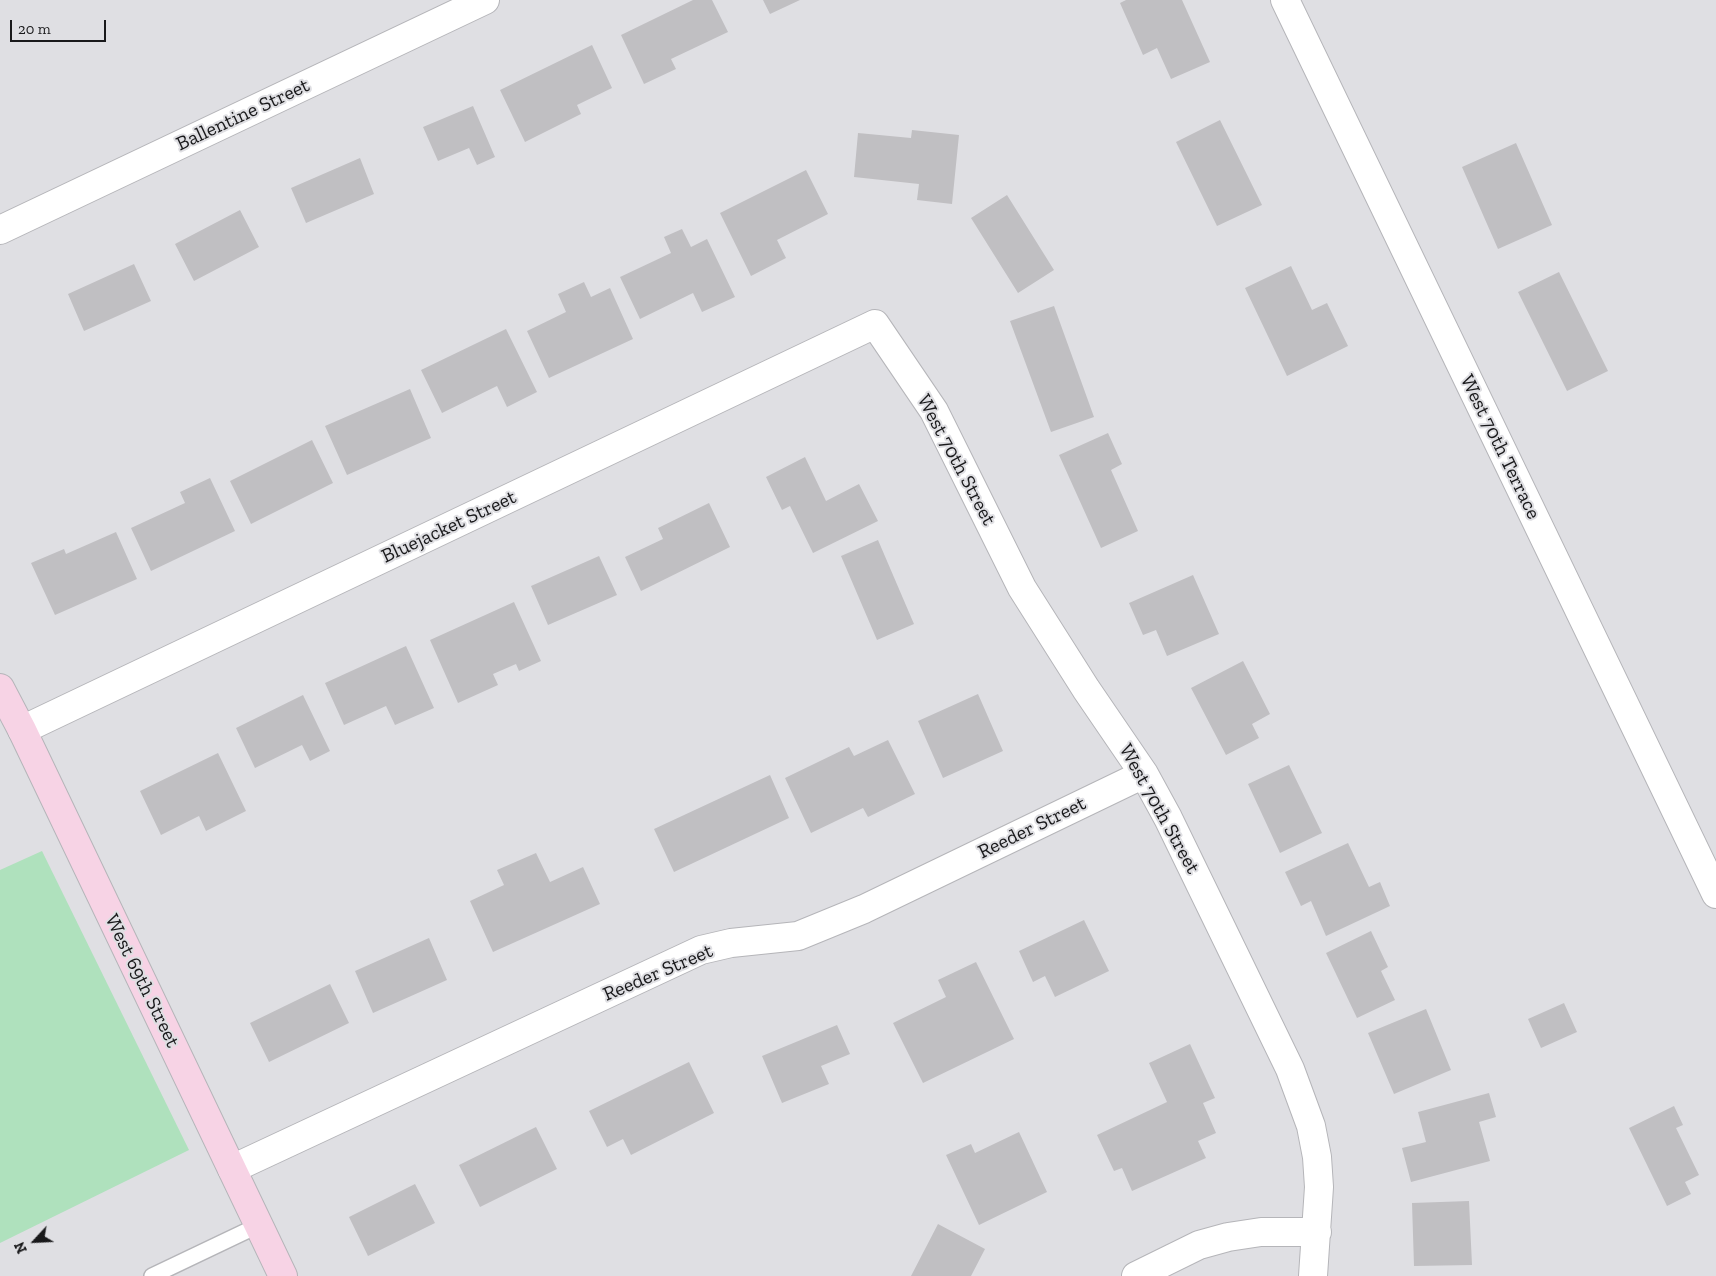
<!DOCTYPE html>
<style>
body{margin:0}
#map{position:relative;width:1716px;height:1276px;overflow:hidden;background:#dfdfe3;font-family:"Zilla Slab",serif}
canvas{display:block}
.north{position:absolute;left:10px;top:1216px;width:50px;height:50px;-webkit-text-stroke:4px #dfdfe3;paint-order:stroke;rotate:245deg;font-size:14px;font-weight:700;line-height:20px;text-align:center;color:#19191b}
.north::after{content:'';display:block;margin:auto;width:18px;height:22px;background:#19191b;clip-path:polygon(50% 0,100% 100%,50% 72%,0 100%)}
.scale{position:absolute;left:10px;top:20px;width:96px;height:22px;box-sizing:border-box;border:2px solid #19191b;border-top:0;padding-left:6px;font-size:15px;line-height:18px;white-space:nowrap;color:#19191b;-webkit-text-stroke:4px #dfdfe3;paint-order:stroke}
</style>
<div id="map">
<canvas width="1716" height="1276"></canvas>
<div class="north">N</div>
<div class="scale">20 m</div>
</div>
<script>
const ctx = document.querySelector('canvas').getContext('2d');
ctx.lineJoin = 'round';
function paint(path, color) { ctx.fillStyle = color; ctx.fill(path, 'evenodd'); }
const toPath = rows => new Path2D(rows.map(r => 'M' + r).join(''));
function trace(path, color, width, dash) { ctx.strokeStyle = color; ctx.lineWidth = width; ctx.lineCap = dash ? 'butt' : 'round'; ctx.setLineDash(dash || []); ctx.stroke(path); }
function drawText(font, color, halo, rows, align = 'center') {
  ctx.font = font + ' "Zilla Slab",serif'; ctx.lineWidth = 4; ctx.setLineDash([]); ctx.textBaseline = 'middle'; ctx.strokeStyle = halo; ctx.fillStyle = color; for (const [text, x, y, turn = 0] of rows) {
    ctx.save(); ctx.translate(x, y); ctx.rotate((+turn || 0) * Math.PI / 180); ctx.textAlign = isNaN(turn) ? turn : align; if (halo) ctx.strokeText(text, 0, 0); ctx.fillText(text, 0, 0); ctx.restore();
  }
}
const green = toPath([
 [42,851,189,1150,0,1243,0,870]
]);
const building = toPath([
 [693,0,712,0,728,32,671,59,676,69,644,84,621,35],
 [763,0,800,0,770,14],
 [1126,0,1182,0,1210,62,1171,79,1157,48,1143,55,1120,3],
 [592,45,612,88,577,105,581,114,525,142,500,90],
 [473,106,495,157,477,165,469,148,438,161,423,127],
 [1220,120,1262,205,1217,226,1176,142],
 [912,130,959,135,952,204,917,200,919,184,854,177,858,133,911,138],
 [1516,143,1552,225,1498,249,1462,167],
 [360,158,374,194,306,223,291,188],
 [806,170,828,214,777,240,786,258,751,276,720,213],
 [1007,195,1054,270,1018,293,971,218],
 [240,210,259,247,194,281,175,244],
 [682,229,691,247,707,239,735,297,702,312,693,293,640,319,620,277,671,253,664,237],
 [134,264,151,301,84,331,68,294],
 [1291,266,1312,310,1327,303,1348,346,1287,376,1245,288],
 [1559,272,1608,371,1567,391,1518,292],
 [584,282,591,297,610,288,633,339,549,378,527,331,566,312,558,294],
 [1054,306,1094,417,1051,432,1010,321],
 [506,329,537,392,507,407,497,386,442,413,421,370],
 [410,389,431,438,347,475,325,426],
 [1108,433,1122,464,1111,470,1138,531,1101,548,1059,455],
 [312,440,333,483,251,524,230,481],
 [805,457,826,501,859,484,878,521,813,553,790,506,782,510,766,477],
 [210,478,235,531,151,571,131,528,185,503,180,492],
 [709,503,730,547,641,591,625,557,663,539,658,528],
 [116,532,137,579,55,615,31,563,64,549,66,554],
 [878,540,914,624,877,640,841,556],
 [599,556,617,595,548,625,531,586],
 [1193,575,1219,634,1167,656,1156,630,1143,635,1129,603],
 [514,602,541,661,519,671,516,664,493,674,498,685,458,703,430,640],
 [406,646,434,708,395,725,386,706,344,725,325,683],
 [1243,661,1270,714,1252,724,1259,738,1226,755,1191,688],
 [978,694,1003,751,943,778,918,721],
 [303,695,330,751,310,761,302,745,255,768,236,728],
 [888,740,915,794,868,817,863,808,811,833,785,778,849,747,854,756],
 [218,753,246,811,206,831,199,816,161,835,140,791],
 [1289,765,1322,833,1280,853,1248,784],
 [770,775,789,818,674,872,654,829],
 [1348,843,1369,887,1380,882,1390,906,1326,936,1311,901,1301,906,1285,872],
 [536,853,550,882,583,867,600,904,493,952,470,901,504,885,497,870],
 [1084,920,1109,971,1055,997,1045,976,1033,982,1019,951],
 [1371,931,1388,967,1381,971,1395,1000,1357,1018,1326,953],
 [429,938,447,980,373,1013,355,971],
 [976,962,1014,1039,923,1083,893,1023,946,997,938,980],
 [330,984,349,1023,269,1062,250,1023],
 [1564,1003,1577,1032,1541,1048,1528,1019],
 [1426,1009,1451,1070,1394,1094,1368,1033],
 [837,1025,850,1054,821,1066,829,1084,782,1103,762,1056],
 [1190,1044,1215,1098,1203,1103,1216,1133,1198,1141,1206,1158,1132,1191,1122,1168,1114,1171,1097,1135,1167,1102,1149,1063],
 [689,1062,714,1113,631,1155,623,1139,607,1147,589,1111],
 [1489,1093,1496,1117,1479,1122,1490,1161,1411,1182,1402,1148,1426,1142,1418,1112],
 [1674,1106,1683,1125,1676,1128,1699,1175,1685,1182,1691,1194,1667,1206,1629,1128],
 [536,1127,557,1169,480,1207,459,1165],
 [1019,1132,1047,1192,979,1225,946,1155,971,1144,975,1153],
 [415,1184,435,1223,368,1256,349,1217],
 [1469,1201,1472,1265,1414,1266,1412,1203],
 [938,1224,985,1249,971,1276,911,1276]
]);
const lane = toPath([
 [152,1276,259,1225]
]);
const street = toPath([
 [1285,0,1716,894],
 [0,230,485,0],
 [22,730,875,324,934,411,1022,588,1086,689,1144,774,1168,818,1290,1069,1311,1126,1317,1157,1319,1187,1313,1276],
 [232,1169,701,950,731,943,798,936,864,909,1144,774],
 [1136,1276,1199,1245,1228,1237,1261,1232,1317,1232]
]);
const secondary = toPath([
 [0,688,22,730,283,1276]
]);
const streetNames = [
 ["Ballentine Street",243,115,-25],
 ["West 70th Terrace",1500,447,64],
 ["West 70th Street",956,460,62],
 ["Bluejacket Street",449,527,-25],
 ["West 70th Street",1159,809,61],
 ["Reeder Street",1032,828,-26],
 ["Reeder Street",658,973,-23],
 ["West 69th Street",142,981,64]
];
paint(green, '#afe1bd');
paint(building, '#c0bfc2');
trace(lane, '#b5b5b9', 18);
trace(street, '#b5b5b9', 30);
trace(secondary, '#b5b5b9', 30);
trace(lane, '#fff', 15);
trace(street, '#fff', 28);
trace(secondary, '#f7d3e5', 28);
drawText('20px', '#19191b', '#dfdfe3', streetNames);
</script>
